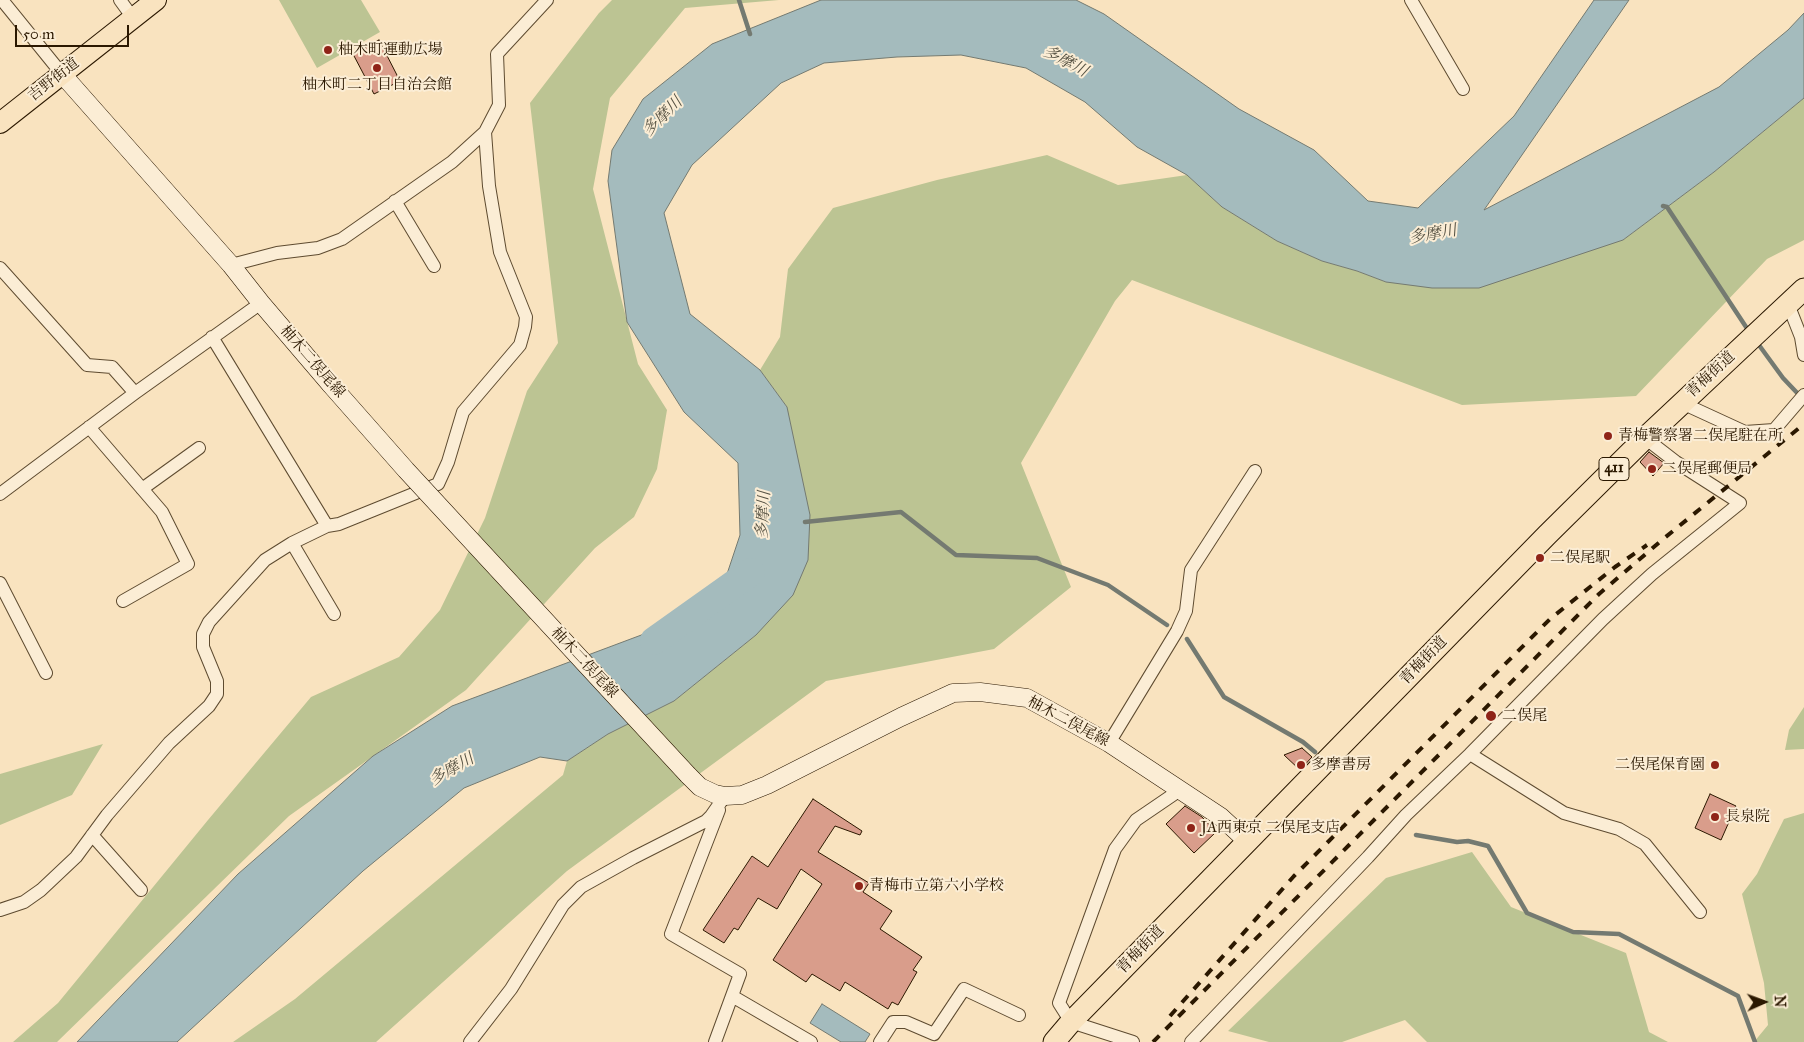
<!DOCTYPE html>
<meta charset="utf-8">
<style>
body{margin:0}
#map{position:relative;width:1804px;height:1042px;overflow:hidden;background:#f9e3bf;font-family:"IM FELL Great Primer",serif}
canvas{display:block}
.north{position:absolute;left:1739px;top:977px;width:50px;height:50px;-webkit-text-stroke:4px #fbedd5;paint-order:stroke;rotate:88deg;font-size:14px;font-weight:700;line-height:20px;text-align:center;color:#2b1800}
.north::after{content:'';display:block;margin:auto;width:18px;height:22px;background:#2b1800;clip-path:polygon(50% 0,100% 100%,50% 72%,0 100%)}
.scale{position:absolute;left:15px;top:25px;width:114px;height:22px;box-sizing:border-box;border:2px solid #2b1800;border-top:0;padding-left:6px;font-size:15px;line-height:18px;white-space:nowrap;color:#2b1800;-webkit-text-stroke:4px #fbedd5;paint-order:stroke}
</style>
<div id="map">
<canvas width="1804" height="1042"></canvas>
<div class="north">N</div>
<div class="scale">50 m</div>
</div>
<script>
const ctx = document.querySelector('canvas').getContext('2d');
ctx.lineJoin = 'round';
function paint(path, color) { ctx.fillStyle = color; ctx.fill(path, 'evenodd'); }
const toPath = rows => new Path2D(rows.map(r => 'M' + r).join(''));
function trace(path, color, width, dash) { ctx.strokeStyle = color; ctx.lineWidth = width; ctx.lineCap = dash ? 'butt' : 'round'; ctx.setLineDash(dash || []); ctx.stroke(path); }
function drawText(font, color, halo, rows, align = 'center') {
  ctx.font = font + ' "IM FELL Great Primer","Noto Serif JP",serif'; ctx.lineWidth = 4; ctx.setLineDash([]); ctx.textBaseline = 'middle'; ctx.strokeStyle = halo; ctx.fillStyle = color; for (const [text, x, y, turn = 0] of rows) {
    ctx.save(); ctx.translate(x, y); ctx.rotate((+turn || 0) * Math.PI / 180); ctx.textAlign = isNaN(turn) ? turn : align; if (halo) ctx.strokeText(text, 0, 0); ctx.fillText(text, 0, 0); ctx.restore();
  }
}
const green = toPath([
 [279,0,361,0,380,32,317,68],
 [612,0,779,0,685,8,610,98,593,189,638,364,667,410,657,469,634,517,595,548,466,690,289,816,57,1042,13,1042,58,1003,208,820,311,697,399,657,440,610,485,518,527,391,558,343,530,103,599,13],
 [1804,98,1804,240,1767,259,1636,396,1462,405,1132,280,1115,301,1021,463,1071,587,994,649,826,681,567,871,376,1042,233,1042,295,999,563,775,567,761,608,734,674,701,756,635,787,407,760,370,780,337,788,269,833,208,937,180,1047,155,1118,185,1187,175,1222,207,1277,241,1322,261,1357,271,1386,282,1623,240,1714,172],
 [1804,707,1804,749,1785,750,1789,730],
 [103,744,72,795,0,825,0,774],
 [1804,813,1804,1042,1754,1042,1768,1025,1764,983,1742,894,1757,874,1784,819],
 [1472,852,1511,907,1626,953,1649,1032,1668,1042,1427,1042,1405,1020,1342,1042,1269,1042,1228,1031,1386,878]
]);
const water = toPath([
 [821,0,1076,0,1104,14,1239,109,1314,150,1368,201,1418,208,1514,116,1594,0,1629,0,1484,210,1719,87,1788,30,1804,13,1804,98,1714,172,1623,240,1479,288,1432,288,1386,282,1357,271,1322,261,1277,241,1222,207,1187,175,1137,147,1085,102,1026,68,961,55,897,57,824,63,781,83,692,165,664,213,690,314,760,370,787,407,810,515,808,560,793,595,756,635,674,701,608,734,567,761,540,757,464,788,363,871,177,1042,77,1042,238,874,373,756,452,706,716,607,740,535,738,463,684,412,627,322,608,181,612,150,643,99,712,44,821,0],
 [822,1004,870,1034,865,1042,841,1042,810,1023,822,1004]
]);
const stream = toPath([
 [739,0,750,34],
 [1663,206,1667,207,1750,333],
 [1756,341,1783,378,1801,397],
 [805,522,901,512,956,555,1037,558,1108,585,1167,625],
 [1187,639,1224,697,1303,742,1315,752],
 [1416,835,1457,842,1468,841,1488,846,1527,913,1573,932,1619,934,1738,996,1755,1042]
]);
const river = toPath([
 [654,641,751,572]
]);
const building = toPath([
 [379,40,400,81,374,94,353,54,379,40],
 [1649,452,1664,463,1653,476,1640,462,1649,452],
 [1302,748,1312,757,1300,770,1284,755,1302,748],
 [1710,794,1736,806,1721,840,1695,828,1710,794],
 [813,799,862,831,860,835,835,826,818,852,869,883,863,892,892,911,880,929,922,957,913,970,917,972,898,1005,892,1002,888,1009,845,982,840,991,812,974,806,982,773,960,822,884,801,869,777,909,758,898,738,930,734,928,724,943,703,930,752,856,768,867,813,799],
 [1185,806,1202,817,1216,832,1194,853,1166,824,1185,806]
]);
const minor = toPath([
 [2,0,62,74],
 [120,0,133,18],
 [1411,0,1463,89],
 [395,201,434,266],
 [231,265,277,253,318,248,342,239,452,162,485,132,499,105,497,54,547,0],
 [0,268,87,365,112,367,135,393],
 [1788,304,1801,337,1804,355],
 [212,337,327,526],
 [1682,403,1745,432,1774,430,1804,395],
 [89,427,162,512,188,564,123,601],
 [142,489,199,448],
 [0,494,135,393,261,303],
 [292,543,334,614],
 [0,583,46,673],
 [1109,743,1177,631,1186,611,1191,570,1255,471],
 [1470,754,1564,813,1619,829,1645,844,1700,912],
 [92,835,141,890],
 [0,910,24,902,41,890,76,857,107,815,169,743,209,706,217,694,217,681,203,647,203,634,209,622,265,560,292,543,327,526,339,524,438,484,448,462,463,412,520,345,525,327,526,317,500,252,489,186,485,132],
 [732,996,811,1042],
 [470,1042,511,989,563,905,581,887,633,858,706,821,711,816,725,796],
 [715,1042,740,974,671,934,719,810],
 [880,1042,893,1022,906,1022,934,1034,964,989,1019,1015],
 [1133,1042,1071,1022,1059,1003,1115,849,1136,820,1180,790],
 [1191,1042,1368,857,1406,815,1470,754,1603,619,1652,574,1740,503,1676,462,1645,438]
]);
const secondary = toPath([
 [62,74,231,265,261,303,331,385],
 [688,775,700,787,715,794,725,796,742,795,767,785,901,717,953,693,980,692,1027,698,1109,743,1221,817,1247,841]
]);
const primary = toPath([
 [0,123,156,0]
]);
const trunk = toPath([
 [1054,1042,1071,1022,1547,535,1645,438,1804,289]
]);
const rail = toPath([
 [1170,1016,1294,876,1550,619,1615,567,1647,545],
 [1153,1042,1599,594,1662,540,1804,424]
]);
const secondaryBridge = toPath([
 [331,385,406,470,688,775]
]);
const markers = [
 [328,50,5,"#8f2418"],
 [377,68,5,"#8f2418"],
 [1608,436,5,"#8f2418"],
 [1652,469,5,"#8f2418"],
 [1540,558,5,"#8f2418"],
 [1491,716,6,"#8f2418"],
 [1301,765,5,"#8f2418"],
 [1715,765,5,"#8f2418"],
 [1715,817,5,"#8f2418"],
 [1191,828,5,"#8f2418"],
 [859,886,5,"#8f2418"]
];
const shields = [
 [1614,469,30]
];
const shieldNames = [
 ["411",1614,469]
];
const poiNames = [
 ["柚木町運動広場",338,50],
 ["柚木町二丁目自治会館",377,85,"center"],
 ["青梅警察署二俣尾駐在所",1618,436],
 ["二俣尾郵便局",1662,469],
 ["二俣尾駅",1550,558],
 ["二俣尾",1502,716],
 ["多摩書房",1311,765],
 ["二俣尾保育園",1705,765,"right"],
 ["長泉院",1725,817],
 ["JA西東京 二俣尾支店",1201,828],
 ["青梅市立第六小学校",869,886]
];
const streetNames = [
 ["吉野街道",54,80,-38],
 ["柚木二俣尾線",312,362,49],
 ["青梅街道",1711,375,-43],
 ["青梅街道",1424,661,-46],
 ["柚木二俣尾線",584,663,47],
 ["柚木二俣尾線",1068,722,28],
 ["青梅街道",1141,950,-46]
];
const waterNames = [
 ["多摩川",1065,62,28],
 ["多摩川",663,117,-45],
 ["多摩川",1433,235,-10],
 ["多摩川",764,515,-87],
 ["多摩川",452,770,-30]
];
paint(green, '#bcc493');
paint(water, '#a4bbbd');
trace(water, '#747a71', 1);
trace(stream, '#747a71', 4.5);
trace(river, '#a4bbbd', 28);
paint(building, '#d99d8b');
trace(building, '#2b1800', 1);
trace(minor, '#5e4b30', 14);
trace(secondary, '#2b1800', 19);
trace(primary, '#2b1800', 22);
trace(trunk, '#2b1800', 23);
trace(minor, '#fbedd5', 12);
trace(secondary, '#fbedd5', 18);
trace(primary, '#f9e3bf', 20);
trace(trunk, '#f9e3bf', 21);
trace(rail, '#2b1800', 4, [9, 9]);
trace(secondaryBridge, '#2b1800', 19, []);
trace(secondaryBridge, '#fbedd5', 18);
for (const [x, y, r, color] of markers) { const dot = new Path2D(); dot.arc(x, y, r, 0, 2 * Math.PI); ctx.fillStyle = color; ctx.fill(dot); trace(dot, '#fbedd5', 2); }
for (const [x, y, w] of shields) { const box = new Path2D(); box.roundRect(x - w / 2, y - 11.5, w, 23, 4); ctx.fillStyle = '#fbedd5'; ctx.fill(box); trace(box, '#2b1800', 1); }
drawText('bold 14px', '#2b1800', null, shieldNames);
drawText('15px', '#2b1800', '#fbedd5', poiNames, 'left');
drawText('15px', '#2b1800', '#fbedd5', streetNames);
drawText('italic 16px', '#555142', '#fbedd5', waterNames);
</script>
